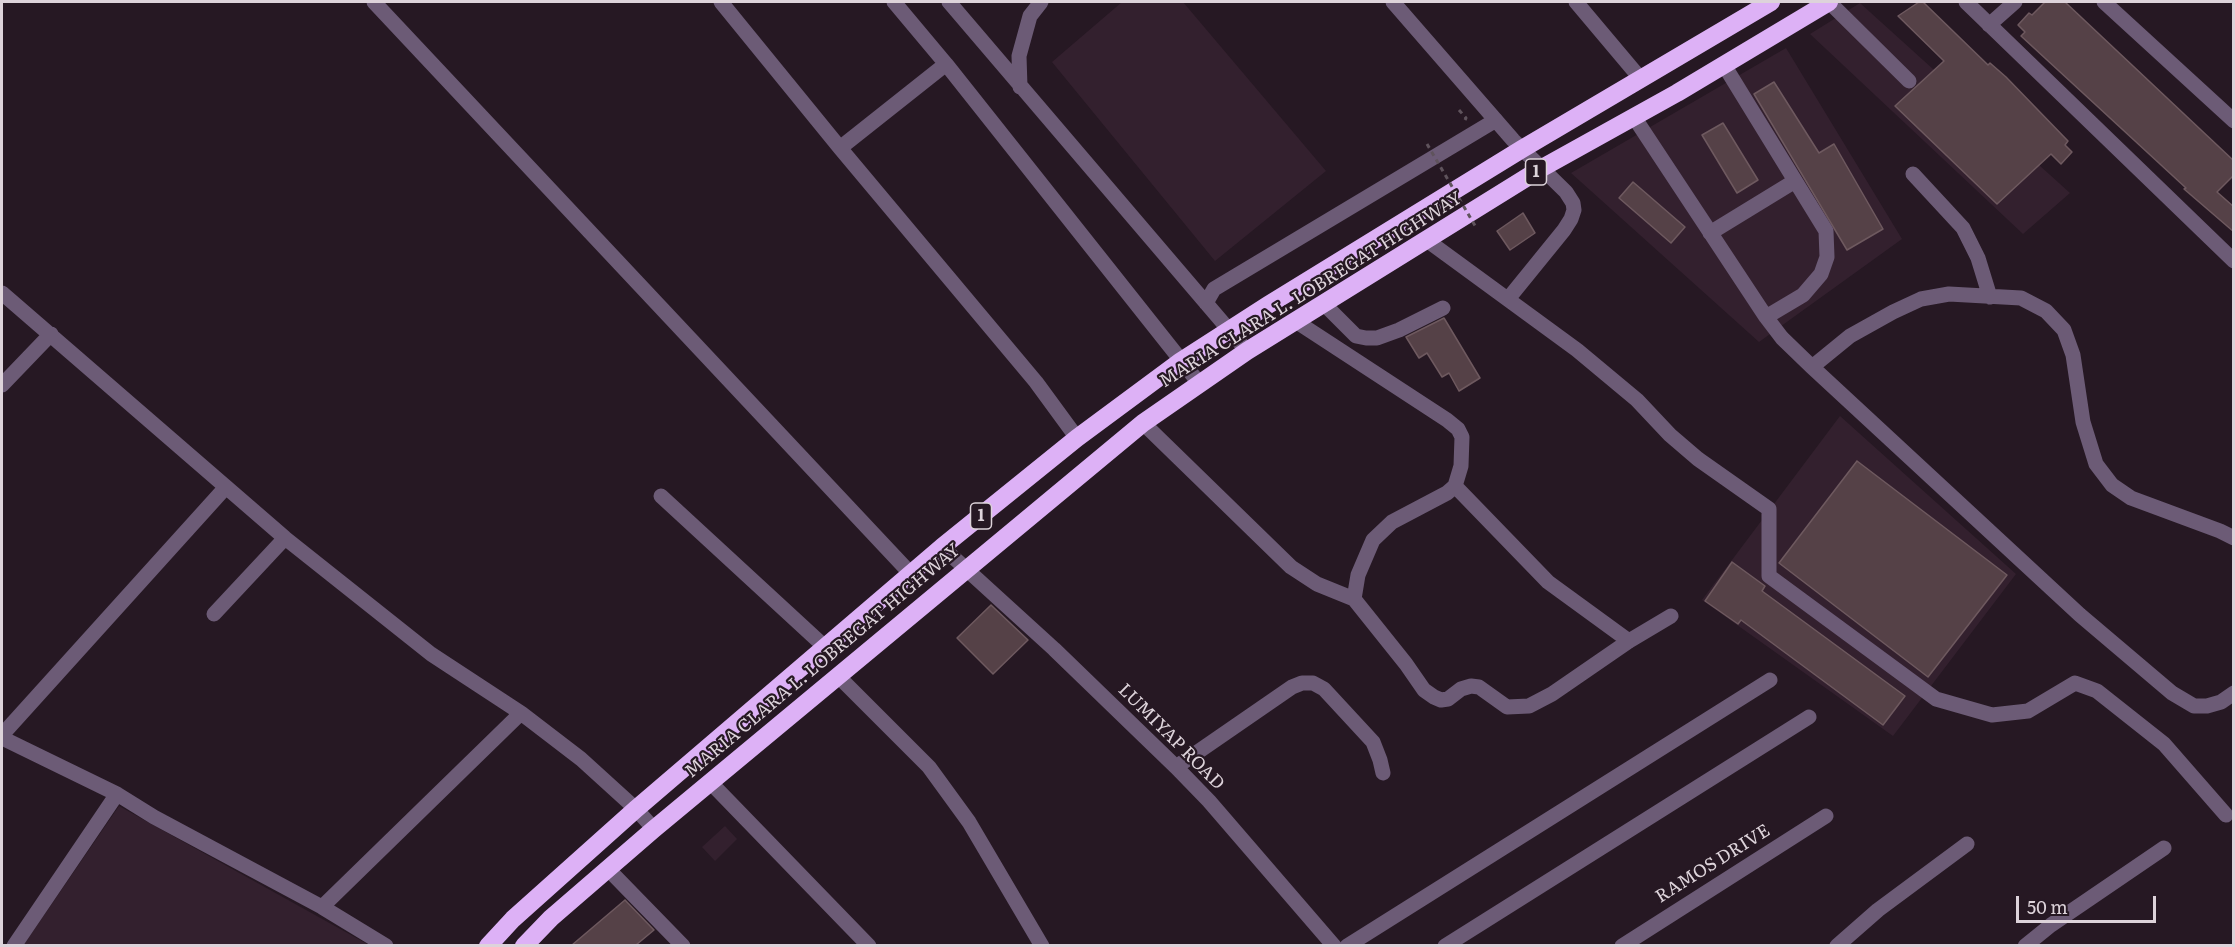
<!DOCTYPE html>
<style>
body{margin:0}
#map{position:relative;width:2235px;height:947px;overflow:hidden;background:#261823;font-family:Literata,serif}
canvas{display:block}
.frame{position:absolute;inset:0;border:3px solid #ddd3da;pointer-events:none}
.scale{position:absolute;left:2016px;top:896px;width:140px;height:27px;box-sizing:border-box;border:3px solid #ddd3da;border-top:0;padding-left:8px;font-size:18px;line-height:21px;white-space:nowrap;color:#ddd3da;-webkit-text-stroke:4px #261823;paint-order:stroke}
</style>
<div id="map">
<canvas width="2235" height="947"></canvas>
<div class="frame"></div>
<div class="scale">50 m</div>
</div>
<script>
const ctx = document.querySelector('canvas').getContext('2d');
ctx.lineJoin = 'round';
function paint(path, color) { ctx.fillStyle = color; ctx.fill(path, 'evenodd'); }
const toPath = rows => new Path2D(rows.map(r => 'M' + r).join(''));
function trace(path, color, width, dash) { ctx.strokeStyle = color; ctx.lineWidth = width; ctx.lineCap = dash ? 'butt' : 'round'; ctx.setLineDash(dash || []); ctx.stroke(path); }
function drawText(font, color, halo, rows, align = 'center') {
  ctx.font = font + ' Literata,serif'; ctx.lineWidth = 4.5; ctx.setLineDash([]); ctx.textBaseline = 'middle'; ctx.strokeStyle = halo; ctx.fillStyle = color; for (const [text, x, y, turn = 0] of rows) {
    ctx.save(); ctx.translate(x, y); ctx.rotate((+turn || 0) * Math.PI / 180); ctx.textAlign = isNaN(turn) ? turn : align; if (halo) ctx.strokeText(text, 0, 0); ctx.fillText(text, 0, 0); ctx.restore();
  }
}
const built = toPath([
 [1122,2,1183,2,1326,171,1215,261,1052,62],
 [1860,3,2070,193,2023,234,1810,34],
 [1786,48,1902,239,1759,342,1571,173],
 [1840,416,2016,574,1893,736,1702,600],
 [119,806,369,945,23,946],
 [725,826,737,839,715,861,702,847]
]);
const building = toPath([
 [1919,2,1923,2,1988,65,1990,63,2006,77,2068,141,2065,145,2072,152,2061,164,2051,154,1997,204,1895,106,1944,61,1898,16,1919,2],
 [2045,2,2065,2,2234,161,2234,175,2217,192,2234,207,2234,232,2184,189,2186,188,2021,36,2025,32,2018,25,2029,13,2032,15,2045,2],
 [1774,82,1819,153,1834,144,1883,229,1847,250,1754,94,1774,82],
 [1723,123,1758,180,1737,193,1702,135,1723,123],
 [1633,182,1685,227,1671,243,1619,198,1633,182],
 [1523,213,1535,233,1510,250,1497,231,1523,213],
 [1444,318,1480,378,1459,391,1449,373,1442,377,1427,353,1419,358,1406,337,1444,318],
 [1857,461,2007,575,1928,677,1779,563,1857,461],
 [1732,562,1765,586,1762,591,1905,696,1883,725,1741,620,1738,624,1705,601,1732,562],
 [991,605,1028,640,993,674,957,638,991,605],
 [625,900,654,930,636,945,572,945,625,900]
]);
const path = toPath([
 [1459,110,1466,118,1465,120]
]);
const minor = toPath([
 [374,2,911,574],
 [721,2,840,148,1036,382,1077,438],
 [894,2,946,64,1199,383],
 [949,2,1247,351],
 [1393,2,1513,140,1566,192,1573,203,1574,210,1571,219,1564,230,1508,299],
 [1576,2,1640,78],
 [1829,2,1909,81],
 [1966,2,2234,261],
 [2104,2,2234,121],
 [1989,25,2015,2],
 [1724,65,1826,231,1827,257,1821,274,1803,295,1766,317],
 [1020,87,1019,56,1030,16,1041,2],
 [1634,117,1766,317,1782,338,1812,367,2080,615,2172,693,2194,706,2207,706,2221,702,2234,693],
 [840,148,946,64],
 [1913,174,1963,228,1978,258,1990,297],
 [1710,233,1795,181],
 [1428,241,1577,350,1637,400,1670,435,1698,459,1769,509,1769,576,1936,699,1992,715,2028,711,2075,683,2097,691,2164,744,2226,815],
 [2,293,285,538,431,654,521,713,581,759,636,809,654,829],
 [1206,303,1214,289,1496,120],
 [1325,305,1356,336,1366,338,1377,338,1399,330,1443,308],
 [1297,322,1447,420,1458,429,1462,437,1461,466,1455,486,1447,493,1392,522,1373,540,1358,575,1354,599,1406,664,1424,690,1434,697,1441,700,1448,699,1461,689,1471,686,1479,687,1507,707,1529,706,1552,694,1629,641,1671,616],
 [1812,367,1850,336,1893,312,1921,299,1949,294,2021,298,2046,311,2064,330,2073,355,2083,422,2096,464,2112,485,2131,498,2220,531,2234,538],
 [2,385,51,334],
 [1143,423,1291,567,1317,584,1354,599],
 [1455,486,1548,582,1629,641],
 [661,496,826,648],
 [942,547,1054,649,1176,767,1209,801,1334,946],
 [214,614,285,538],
 [838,676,929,767,969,822,1042,946],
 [2,735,226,487],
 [2,738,117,794,154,817,322,907,386,946],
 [1176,767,1292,687,1302,683,1313,683,1324,689,1373,742,1380,760,1383,773],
 [710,782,869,946],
 [608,869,683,946],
 [322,907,521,713],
 [14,946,117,794],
 [1347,946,1770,680],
 [1445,946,1809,717],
 [1622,946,1826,816],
 [1837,946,1878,910,1967,844],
 [2025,946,2051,925,2164,848]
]);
const highway = toPath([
 [488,946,513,919,636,809,942,547,1077,438,1181,361,1268,305,1522,149,1771,2],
 [524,946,551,918,654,829,1143,423,1247,351,1542,168,1677,93,1829,2]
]);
const pathBridge = toPath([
 [1427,144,1477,229]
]);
const shields = [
 [1536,172,21],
 [981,516,21]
];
const shieldNames = [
 ["1",1536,172],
 ["1",981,516]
];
const streetNames = [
 ["MARIA CLARA L. LOBREGAT HIGHWAY",1311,290,-32],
 ["MARIA CLARA L. LOBREGAT HIGHWAY",823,661,-40],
 ["LUMIYAP ROAD",1171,737,45],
 ["RAMOS DRIVE",1713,864,-32]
];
paint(built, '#33202e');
paint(building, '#554147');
trace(building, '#6e595f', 1.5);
trace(path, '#5f535c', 3, [4.5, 4.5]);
trace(minor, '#6c5b76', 15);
trace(highway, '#ddb1f6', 18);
trace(pathBridge, '#5f535c', 3, [4.5, 4.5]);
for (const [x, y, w] of shields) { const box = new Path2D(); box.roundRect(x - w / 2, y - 13, w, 26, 4.5); ctx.fillStyle = '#261823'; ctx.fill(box); trace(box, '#ddd3da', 1.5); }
drawText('bold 16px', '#ddd3da', null, shieldNames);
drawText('18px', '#ddd3da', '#261823', streetNames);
</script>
